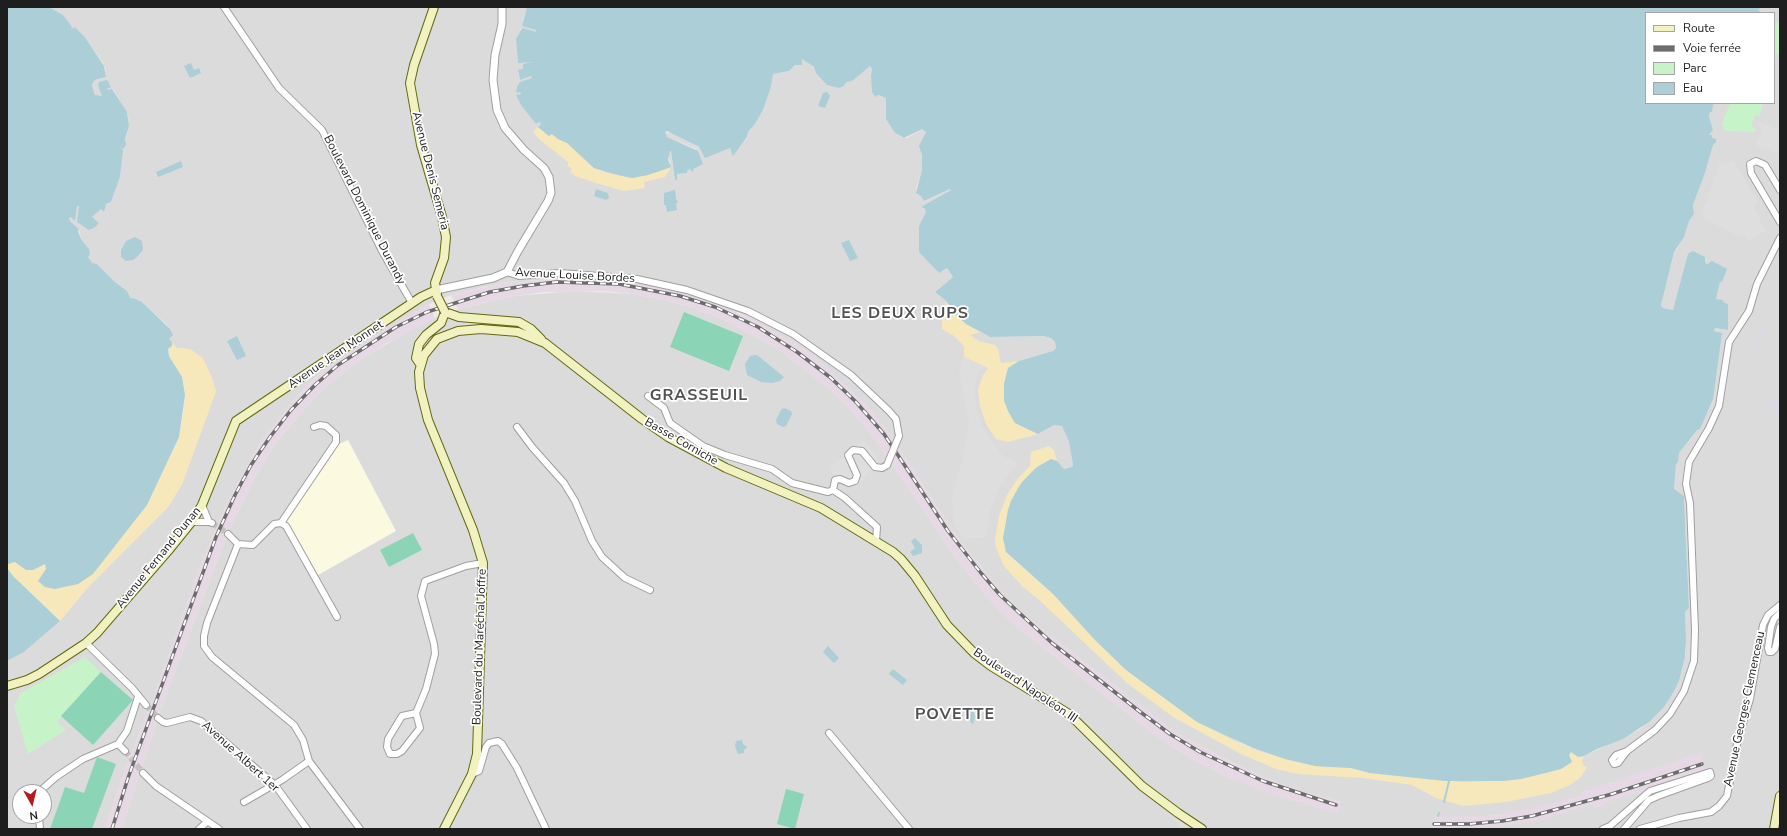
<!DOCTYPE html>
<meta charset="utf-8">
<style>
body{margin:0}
#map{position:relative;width:1787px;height:836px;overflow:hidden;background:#eeebe6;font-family:"Nunito Sans",sans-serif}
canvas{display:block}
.frame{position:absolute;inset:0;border:8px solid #1e1e1e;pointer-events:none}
.legend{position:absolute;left:1645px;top:12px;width:130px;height:92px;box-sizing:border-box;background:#fff;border:1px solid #a5a5a5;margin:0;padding:5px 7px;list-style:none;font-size:12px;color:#1e1e1e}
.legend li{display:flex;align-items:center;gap:8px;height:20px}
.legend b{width:20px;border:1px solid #a5a5a5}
.north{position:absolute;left:12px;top:784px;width:40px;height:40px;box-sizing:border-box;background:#fff;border:1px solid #a5a5a5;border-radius:50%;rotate:172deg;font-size:11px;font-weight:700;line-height:16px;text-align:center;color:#1e1e1e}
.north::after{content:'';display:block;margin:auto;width:14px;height:18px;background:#b5171d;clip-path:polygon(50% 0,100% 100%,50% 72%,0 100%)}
</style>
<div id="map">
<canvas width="1787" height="836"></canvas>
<div class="frame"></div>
<ul class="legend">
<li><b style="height:5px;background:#f1f2bf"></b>Route</li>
<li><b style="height:5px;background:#6c6c6c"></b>Voie ferrée</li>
<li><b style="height:11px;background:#c7f3c9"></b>Parc</li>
<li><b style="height:11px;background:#abced7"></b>Eau</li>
</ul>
<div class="north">N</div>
</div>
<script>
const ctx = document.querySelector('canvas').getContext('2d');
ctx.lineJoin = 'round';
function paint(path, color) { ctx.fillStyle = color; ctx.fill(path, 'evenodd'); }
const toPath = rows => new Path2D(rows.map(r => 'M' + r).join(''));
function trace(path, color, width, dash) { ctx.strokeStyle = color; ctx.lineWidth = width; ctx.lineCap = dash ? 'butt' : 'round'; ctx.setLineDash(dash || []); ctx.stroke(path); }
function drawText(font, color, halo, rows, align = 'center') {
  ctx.font = font + ' "Nunito Sans",sans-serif'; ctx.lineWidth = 3.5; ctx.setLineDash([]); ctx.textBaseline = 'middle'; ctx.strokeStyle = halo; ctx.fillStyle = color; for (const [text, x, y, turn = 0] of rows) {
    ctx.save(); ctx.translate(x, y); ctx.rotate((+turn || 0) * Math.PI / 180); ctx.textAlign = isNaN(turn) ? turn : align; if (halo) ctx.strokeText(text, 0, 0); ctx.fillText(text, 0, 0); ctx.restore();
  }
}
const residential = toPath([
 [49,7,527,7,523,20,536,30,535,34,534,31,521,28,516,41,518,62,532,62,518,73,520,80,531,76,532,78,518,86,516,93,520,92,536,124,539,122,541,124,539,127,670,165,668,153,671,151,675,180,677,174,687,173,687,171,690,169,692,172,693,171,696,149,667,137,665,132,675,134,701,149,730,148,733,155,747,138,748,132,755,124,763,110,771,87,773,74,789,71,802,58,813,67,846,82,870,66,872,69,871,74,874,91,878,95,886,98,886,119,895,133,903,138,907,138,922,129,926,132,920,146,922,155,922,170,916,189,921,196,925,201,950,189,951,190,922,207,926,211,939,273,947,268,953,277,935,292,945,300,968,326,990,337,1043,336,1051,338,1055,342,1056,348,1053,351,1019,361,1038,434,1054,425,1062,426,1069,442,1073,465,1072,467,1064,469,1055,461,1008,510,1003,538,1007,554,1126,670,1243,745,1285,759,1584,756,1639,730,1659,712,1673,693,1679,681,1686,653,1685,612,1689,608,1684,498,1674,489,1676,464,1679,453,1693,435,1721,333,1714,331,1715,328,1727,330,1725,304,1716,299,1720,282,1708,264,1705,263,1705,258,1675,303,1673,310,1663,308,1661,304,1674,252,1677,249,1689,221,1694,214,1693,205,1705,173,1712,148,1712,138,1709,135,1713,130,1709,116,1713,105,1716,103,1774,103,1774,13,1760,13,1760,11,1758,10,1763,7,1780,7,1780,829,122,829,160,711,229,530,255,477,276,443,299,415,318,394,341,374,363,358,405,333,435,318,458,309,515,296,575,291,633,294,664,300,693,308,722,319,777,348,830,389,853,412,874,438,958,561,995,606,1018,628,1158,737,1189,757,1221,774,1293,801,1341,802,1300,791,1261,776,1218,755,1175,732,1034,623,1001,592,954,533,892,437,868,407,828,369,807,351,738,312,552,279,507,282,479,288,451,295,429,304,376,335,349,353,320,373,299,394,261,441,228,501,200,567,151,704,128,761,105,829,7,829,7,661,24,652,60,621,88,587,168,507,182,484,216,391,190,349,176,348,169,339,167,325,142,302,131,299,127,291,115,282,97,264,93,264,89,260,88,257,89,249,81,239,79,229,70,221,69,218,77,206,79,206,92,217,101,209,104,211,106,204,111,202,120,177,122,152,119,145,125,141,129,126,128,115,113,89,107,91,107,89,111,86,109,84,101,92,102,96,96,96,92,85,95,80,106,71,103,63,85,37,75,27,71,29,63,15],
 [20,792,44,792,44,816,20,816]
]);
const industrial = toPath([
 [585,278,648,285,682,291,711,301,760,323,807,351,828,369,868,407,892,437,954,533,1001,592,1034,623,1175,732,1218,755,1261,776,1300,791,1341,802,1338,813,1293,801,1257,789,1221,774,1189,757,1158,737,1018,628,995,606,958,561,874,438,853,412,830,389,777,348,722,319,693,308,664,300,633,294,604,291,545,292,515,296,458,309,451,295,507,282],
 [429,304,435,318,385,344,341,374,318,394,299,415,276,443,255,477,229,530,160,711,122,829,105,829,128,761,151,704,200,567,228,501,261,441,299,394,320,373,376,335,403,318],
 [1700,753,1706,772,1605,803,1605,806,1595,809,1593,805,1532,822,1485,828,1447,829,1433,828,1433,826,1435,817,1480,816,1497,814,1539,807,1564,800,1582,795,1581,792]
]);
const education = toPath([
 [348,440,396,531,318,575,285,521,335,446]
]);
const sand = toPath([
 [538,127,549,136,551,133,558,139,567,143,594,168,607,173,632,178,661,171,671,167,665,177,644,182,645,188,624,191,596,183,575,176,572,173,571,174,570,171,572,169,568,166,568,162,540,140,533,132],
 [946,301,954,313,964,322,980,332,970,335,979,341,995,345,998,349,1001,363,1019,361,1007,371,1004,384,1004,400,1008,411,1015,423,1038,434,1008,442,996,439,986,424,980,406,978,389,983,375,988,368,964,357,964,346,954,336,942,329,942,312],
 [172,342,176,348,190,349,203,358,212,378,216,391,182,484,168,507,88,587,60,621,13,576,7,568,8,564,15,562,33,570,45,564,46,569,93,574,147,505,179,437,185,402,185,391,182,377,169,356,169,352,168,350,172,346],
 [1049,446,1054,450,1057,461,1053,460,1034,469,1018,487,1011,501,1003,538,1007,554,1053,594,1094,639,1126,670,1197,722,1243,745,1265,753,1324,767,1351,768,1370,773,1464,782,1514,780,1551,772,1570,758,1569,754,1571,752,1578,757,1584,756,1582,761,1584,766,1587,767,1585,771,1580,778,1570,785,1551,793,1506,802,1463,806,1436,798,1412,785,1363,778,1298,774,1276,769,1241,754,1173,717,1127,683,1038,599,1023,587,1004,566,996,548,995,539,999,516,1007,495,1019,477,1030,466,1031,452]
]);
const park = toPath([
 [1780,21,1780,53,1776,55,1774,62,1774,24],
 [1730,103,1763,103,1760,116,1755,115,1751,126,1756,129,1755,132,1725,131,1722,124],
 [85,657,101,672,57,722,66,730,28,754,14,706,21,693]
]);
const pitch = toPath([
 [684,312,743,336,729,371,670,347],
 [413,533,422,550,389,567,380,550],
 [101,672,133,700,93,745,61,716],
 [97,757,116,764,92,829,50,829,65,787,84,793],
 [786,789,804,794,795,829,777,824]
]);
const parking = toPath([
 [1758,122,1780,130,1780,154,1757,146,1757,140,1762,133,1760,127,1756,126],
 [1733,160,1758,202,1753,206,1766,231,1749,240,1742,233,1740,237,1705,219,1706,216,1702,214,1720,162,1725,164],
 [964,357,983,366,978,374,974,389,976,407,982,426,1003,456,1018,463,1000,486,989,513,986,537,963,540,954,523,952,497,963,457,969,422,959,373],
 [864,440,879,460,857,487,838,483,829,468],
 [416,713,420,728,402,751,390,754,388,739,402,716],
 [1172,813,1192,829,1179,829]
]);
const plaza = toPath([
 [1764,324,1768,326,1756,351,1753,350],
 [1770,399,1780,402,1780,414,1767,408]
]);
const water = toPath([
 [7,7,49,7,63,15,72,27,71,29,75,27,85,37,104,66,106,77,97,79,94,81,92,85,95,95,102,96,98,85,99,82,107,80,111,87,107,89,107,90,112,89,127,112,129,126,125,139,126,145,123,149,119,146,123,150,120,177,111,202,106,204,104,212,101,209,92,217,99,223,94,228,89,230,77,222,79,206,77,206,75,221,71,217,69,218,70,221,79,229,78,231,81,239,89,249,90,254,88,257,92,263,97,264,115,282,127,291,131,299,133,298,142,302,170,329,173,335,169,339,172,342,172,346,168,349,169,356,182,377,185,395,179,437,147,505,93,574,78,584,55,589,45,587,38,581,46,569,45,564,33,570,26,570,15,562,8,564,7,568,13,576,60,621,24,652,7,661],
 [527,7,1763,7,1758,10,1760,11,1760,13,1646,13,1646,103,1716,103,1713,105,1712,112,1710,112,1709,116,1713,130,1709,135,1712,135,1712,138,1716,139,1716,142,1713,145,1705,173,1693,205,1694,214,1689,221,1684,237,1674,252,1661,305,1663,308,1673,310,1688,254,1693,251,1705,257,1705,263,1708,264,1712,261,1727,269,1722,282,1720,282,1716,299,1722,300,1725,303,1728,304,1728,330,1715,328,1714,331,1722,333,1713,399,1700,429,1697,430,1679,453,1678,462,1676,464,1674,489,1684,496,1684,498,1689,608,1685,612,1686,641,1685,657,1679,681,1673,693,1664,707,1649,722,1623,739,1597,749,1584,756,1578,757,1571,752,1569,755,1572,762,1561,769,1521,779,1503,781,1445,781,1370,773,1351,768,1315,766,1285,759,1253,748,1197,722,1126,670,1094,639,1053,594,1006,552,1003,538,1008,510,1011,501,1022,482,1037,467,1051,459,1057,461,1064,469,1072,467,1073,465,1069,442,1062,426,1054,425,1038,434,1015,423,1008,411,1004,400,1004,384,1008,368,1019,361,1053,351,1056,348,1055,342,1051,338,1043,336,990,337,966,324,954,313,951,307,945,300,935,292,953,277,947,268,939,273,919,252,919,226,926,212,924,208,921,207,951,190,950,189,924,201,921,196,916,193,922,170,922,155,919,146,926,132,922,129,904,138,895,133,886,119,886,98,878,95,875,97,872,92,871,75,872,69,870,66,852,81,846,82,844,86,839,88,827,85,816,73,814,67,802,59,802,65,795,65,789,71,773,74,771,87,763,110,755,124,748,132,747,137,733,156,730,148,705,158,699,147,667,131,665,132,667,137,698,151,703,164,693,169,694,171,692,172,690,169,687,171,687,173,677,174,677,180,675,180,671,151,670,151,668,160,671,167,648,175,632,178,618,175,594,168,567,143,558,139,552,134,549,136,538,127,541,124,539,122,536,124,521,105,516,95,521,94,520,92,516,93,517,87,520,82,532,78,531,76,520,80,518,70,523,69,523,64,532,62,518,63,516,39,522,28,534,31,535,33,536,30,522,26],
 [191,63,194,70,199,68,201,73,190,78,184,66],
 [823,93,827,92,830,96,825,108,818,106],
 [181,161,183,167,158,177,156,172],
 [596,189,608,193,609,198,606,200,594,196],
 [675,190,676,199,678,202,676,204,677,210,667,212,666,205,664,205,664,193],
 [135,237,142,241,143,250,137,257,133,260,126,261,121,257,121,250,126,241],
 [849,240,858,258,850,261,841,243],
 [237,336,246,356,237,360,227,341],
 [754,355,757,355,784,377,780,381,772,383,761,382,747,375,745,364,750,356],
 [784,408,791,411,792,414,786,426,783,427,777,424,776,420,781,410],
 [915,538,922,545,922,553,913,556,910,552,915,548,911,541],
 [828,646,839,658,834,663,823,652],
 [893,669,907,680,903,685,889,674],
 [960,706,968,707,973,710,975,717,973,724,972,724,967,715],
 [742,740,743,744,747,747,744,750,744,753,738,754,735,746,736,741]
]);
const stream = toPath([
 [1444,802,1449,781],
 [1438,816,1439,813]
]);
const minorTunnel = toPath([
 [212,523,228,534],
 [146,705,158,718],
 [125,751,143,773]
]);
const minor = toPath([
 [224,7,279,88,322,130,382,251,412,303],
 [1780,190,1765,165,1756,161,1750,164,1751,173,1780,222],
 [507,272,519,276,560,273,637,279,687,290,748,311,793,334,851,375,889,411,896,419,899,436],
 [648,396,664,408,670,423,703,446,725,455,772,469,792,483,828,492,833,490,845,498,877,527,876,541],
 [517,427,532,447,564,483,575,501,592,541,602,557,625,578,650,590],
 [833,490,835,480,840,479,849,483,855,481,857,475,848,455,853,450,862,451,875,467,882,468,887,465],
 [202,505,209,522],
 [191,522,209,522,212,523],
 [281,523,286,526,337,617],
 [228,534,238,544,253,545,274,524,281,523,336,442,336,435,326,426,320,425,314,427],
 [238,544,207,623,204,636,204,646,212,657,294,725,303,740,309,761,360,829],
 [1780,613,1774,619,1771,627,1768,648,1769,652,1772,652,1775,649,1780,627],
 [86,643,132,688,146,705],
 [416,713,402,716,388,739,387,747,390,754,397,754,402,751,420,728,416,713,426,689,435,654,434,644,421,596,425,581,466,566,483,563],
 [158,718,163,722,167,723,190,717,201,721,275,785,307,829],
 [829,733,909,829],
 [118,744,125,751],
 [1627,751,1618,763,1614,764,1612,760,1616,755,1627,751,1655,730,1670,714,1684,691,1694,661,1695,630,1690,503,1686,484,1689,462,1709,428,1719,406,1729,342,1749,311,1757,284,1780,238],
 [143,773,156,786,219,829],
 [472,774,479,771,486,747,489,743,498,741,502,744,517,768,546,829],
 [39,792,56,777,83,759,118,744,127,731,138,697],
 [244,802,282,780,309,761],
 [39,816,40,829],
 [199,829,207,822],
 [1603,829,1610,826,1650,791,1710,772,1711,776,1708,778,1658,796,1649,800,1624,829],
 [1640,829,1679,818,1711,812,1719,806,1727,796,1738,739,1750,699,1763,625,1768,615,1780,605]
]);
const tertiary = toPath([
 [436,290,493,278,507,272,518,251,548,201,551,193,549,177,544,168,524,150,505,128,497,110,493,80,495,55,502,24,502,7]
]);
const secondary = toPath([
 [434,7,414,65,410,83,421,145,442,217,446,237,444,258,435,283,437,294],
 [420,364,416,358,419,344,426,335,441,323,445,312,459,317,519,322,531,329,541,339],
 [7,686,27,680,39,674,86,643,97,633,168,551,193,520,202,505,236,421,421,297,436,290],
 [444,829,472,774,477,754,483,563,473,530,428,420,420,388,419,372,424,355,437,339,458,331,481,329,518,332,545,343,642,419,668,437,726,468,821,508,893,552,901,559,915,576,947,625,974,653,991,666,1069,714,1142,786,1178,813,1202,829],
 [1774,829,1780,796]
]);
const rail = toPath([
 [1434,824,1469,824,1502,821,1532,816,1612,794,1702,764],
 [112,829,128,778,216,537,235,495,251,465,270,437,291,410,315,385,338,365,396,327,427,312,490,292,523,286,557,282,619,284,680,296,715,307,758,327,797,352,831,378,856,402,884,434,948,531,981,573,1000,595,1052,643,1139,711,1170,734,1200,752,1263,781,1336,805]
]);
const minorBridge = toPath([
 [887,465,899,436]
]);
const secondaryBridge = toPath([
 [437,296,445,312]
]);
const streetNames = [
 ["Avenue Denis Semeria",430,171,76],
 ["Boulevard Dominique Durandy",364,210,63],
 ["Avenue Louise Bordes",575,276,3],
 ["Avenue Jean Monnet",336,355,-34],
 ["Basse Corniche",681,442,30],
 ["Avenue Fernand Dunan",159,558,-51],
 ["Boulevard du Maréchal Joffre",480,647,-88],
 ["Boulevard Napoléon III",1025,686,34],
 ["Avenue Georges Clemenceau",1745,709,-78],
 ["Avenue Albert 1er",240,757,42]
];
const districtNames = [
 ["LES DEUX RUPS",900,314],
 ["GRASSEUIL",699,396],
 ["POVETTE",955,715]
];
paint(residential, '#dcdbdb');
paint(industrial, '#e6d8e4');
paint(education, '#fbfae1');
paint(sand, '#f6e8bb');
paint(park, '#c7f3c9');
paint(pitch, '#8cd4b6');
paint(parking, '#dedede');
paint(plaza, '#dadae4');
paint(water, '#abced7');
trace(stream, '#abced7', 2);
trace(minorTunnel, '#c4c2be', 6, [6, 3]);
trace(minor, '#9f9f9f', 8);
trace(tertiary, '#9f9f9f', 9);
trace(secondary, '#636911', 10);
trace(minor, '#fff', 6);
trace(tertiary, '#fff', 7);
trace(secondary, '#f1f2bf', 8);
trace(rail, '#6c6c6c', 3.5);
trace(rail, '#fff', 2, [6]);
trace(minorBridge, '#9f9f9f', 8, []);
trace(secondaryBridge, '#636911', 10, []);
trace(minorBridge, '#fff', 6);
trace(secondaryBridge, '#f1f2bf', 8);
drawText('12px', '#1e1e1e', '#fff', streetNames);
ctx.letterSpacing = '1px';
drawText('bold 16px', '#515151', '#fff', districtNames);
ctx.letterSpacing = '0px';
</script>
